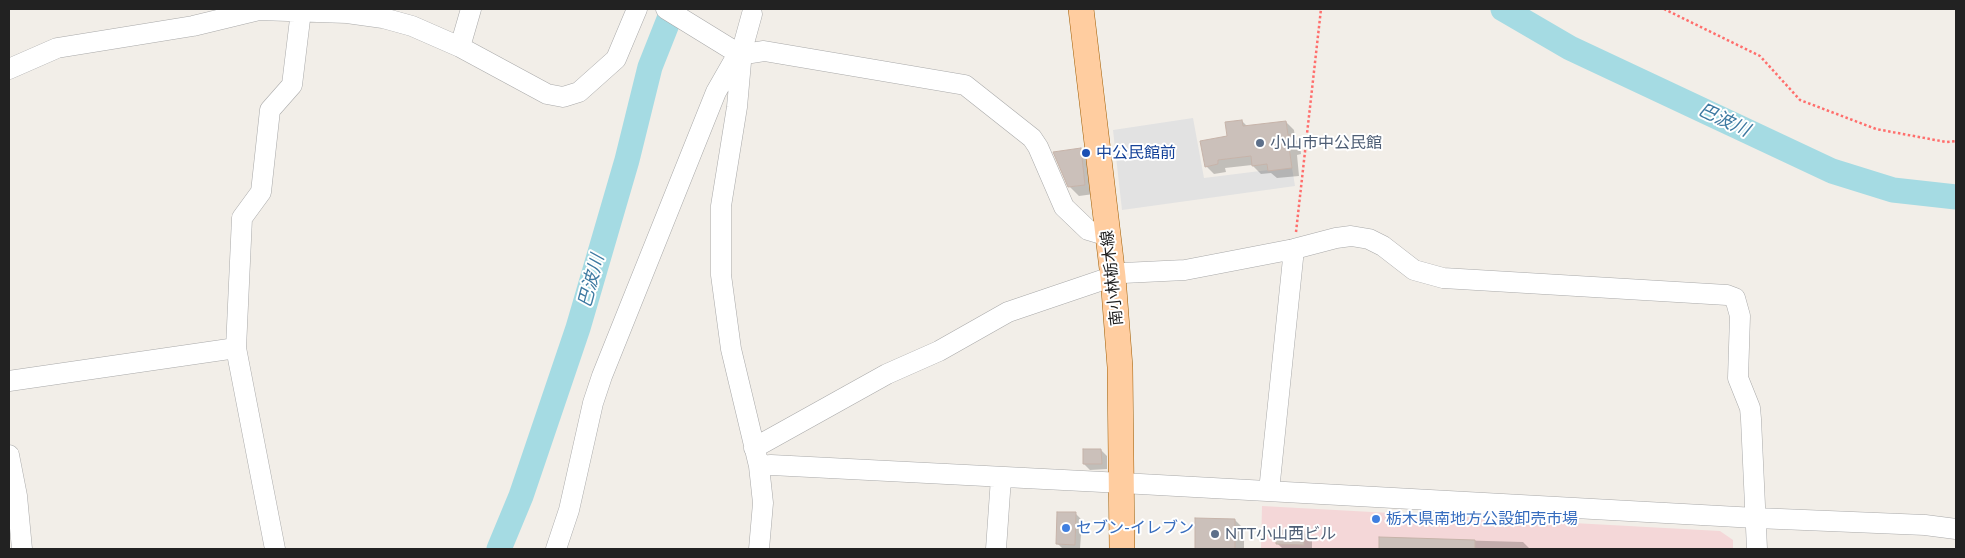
<!DOCTYPE html>
<meta charset="utf-8">
<style>
body{margin:0}
#map{position:relative;width:1965px;height:558px;overflow:hidden;background:#f2eee8;font-family:Lato,sans-serif}
canvas{display:block}
.frame{position:absolute;inset:0;border:10px solid #222;pointer-events:none}
</style>
<div id="map">
<canvas width="1965" height="558"></canvas>
<div class="frame"></div>
</div>
<script>
const ctx = document.querySelector('canvas').getContext('2d');
ctx.lineJoin = 'round';
function paint(path, color) { ctx.fillStyle = color; ctx.fill(path, 'evenodd'); }
const toPath = rows => new Path2D(rows.map(r => 'M' + r).join(''));
function trace(path, color, width, dash) { ctx.strokeStyle = color; ctx.lineWidth = width; ctx.lineCap = dash ? 'butt' : 'round'; ctx.setLineDash(dash || []); ctx.stroke(path); }
function drawText(font, color, halo, rows, align = 'center') {
  ctx.font = font + ' Lato,"Noto Sans JP",sans-serif'; ctx.lineWidth = 4; ctx.setLineDash([]); ctx.textBaseline = 'middle'; ctx.strokeStyle = halo; ctx.fillStyle = color; for (const [text, x, y, turn = 0] of rows) {
    ctx.save(); ctx.translate(x, y); ctx.rotate((+turn || 0) * Math.PI / 180); ctx.textAlign = isNaN(turn) ? turn : align; if (halo) ctx.strokeText(text, 0, 0); ctx.fillText(text, 0, 0); ctx.restore();
  }
}
const commercial = toPath([
 [1262,506,1720,531,1733,540,1733,549,1261,549]
]);
const parking = toPath([
 [1193,118,1204,178,1292,167,1295,186,1122,210,1113,130]
]);
const shadow = toPath([
 [1242,121,1247,126,1286,122,1294,130,1295,139,1300,144,1301,154,1297,155,1299,176,1277,178,1271,173,1261,174,1252,165,1225,168,1226,172,1214,174,1206,166],
 [1081,150,1090,159,1094,194,1079,196,1069,186],
 [1101,450,1107,456,1107,469,1090,470,1084,464],
 [1076,514,1082,520,1080,549,1063,549,1057,543],
 [1196,519,1235,520,1244,529,1244,549,1196,549],
 [1304,532,1312,541,1312,549,1283,549,1277,543],
 [1381,538,1523,542,1530,549,1380,549]
]);
const river = toPath([
 [1503,9,1570,48,1832,171,1893,190,1956,197],
 [499,549,521,496,578,328,627,160,650,67,673,9]
]);
const building = toPath([
 [1242,120,1243,126,1286,121,1288,135,1292,135,1294,146,1289,147,1292,168,1268,171,1267,164,1252,166,1251,156,1218,160,1218,164,1205,167,1200,141,1227,136,1225,122,1242,120],
 [1081,148,1085,185,1068,187,1053,152,1081,148],
 [1083,449,1101,449,1102,464,1083,464,1083,449],
 [1057,512,1076,512,1075,545,1056,544,1057,512],
 [1195,518,1235,519,1235,549,1195,549,1195,518],
 [1276,530,1304,531,1304,545,1276,544,1276,530],
 [1379,537,1475,540,1475,549,1379,549,1379,537]
]);
const path = toPath([
 [1664,9,1760,56,1800,100,1876,129,1946,142,1956,141],
 [1296,232,1321,9]
]);
const minor = toPath([
 [666,9,731,49,738,55,741,62,737,107,721,206,721,275,731,349,759,466,763,503,759,549],
 [460,47,471,9],
 [738,55,764,51,965,85,1032,138,1038,147,1064,207,1088,230,1108,236],
 [9,69,57,48,193,26,259,10,347,13,383,18,412,26,460,47,547,94,563,97,579,92,616,59,637,9],
 [9,381,236,348],
 [754,448,887,374,939,351,1008,312,1123,273,1185,270,1294,249,1336,238,1351,236,1369,239,1383,246,1414,270,1443,278,1727,295,1735,298,1740,316,1738,378,1750,408,1751,419,1757,549],
 [9,455,17,496,22,549],
 [759,466,771,465,1122,483,1756,518,1925,525,1956,529],
 [1269,491,1294,249],
 [275,549,236,348,242,218,261,192,270,110,292,85,301,11],
 [556,549,569,510,593,403,602,376,716,92,744,43,752,14],
 [996,549,1001,478]
]);
const major = toPath([
 [1081,9,1113,277,1120,367,1122,549]
]);
const markers = [
 [1260,143,5,"#5c6f8a"],
 [1086,153,5,"#1a4fb4"],
 [1376,519,5,"#3f7fe0"],
 [1066,528,5,"#3f7fe0"],
 [1215,534,5,"#5c6f8a"]
];
const serviceNames = [
 ["小山市中公民館",1270,143],
 ["NTT小山西ビル",1225,534]
];
const transitNames = [
 ["中公民館前",1096,153]
];
const streetNames = [
 ["南小林栃木線",1112,278,-96]
];
const shopNames = [
 ["栃木県南地方公設卸売市場",1386,519],
 ["セブン-イレブン",1076,528]
];
const waterNames = [
 ["巴波川",1724,120,25],
 ["巴波川",591,281,-75]
];
paint(commercial, '#f4d7d8');
paint(parking, '#e2e2e2');
paint(shadow, '#0003');
trace(river, '#a5dbe3', 25);
paint(building, '#cbc0ba');
trace(building, '#c6b3a9', 1);
trace(minor, '#a9a9a9', 21);
trace(major, '#9f5c00', 26);
trace(path, '#ff6e6c', 2.5, [2.5, 2.5]);
trace(minor, '#fff', 20);
trace(major, '#ffcda0', 25);
for (const [x, y, r, color] of markers) { const dot = new Path2D(); dot.arc(x, y, r, 0, 2 * Math.PI); ctx.fillStyle = color; ctx.fill(dot); trace(dot, '#fff', 2); }
drawText('16px', '#4e5e75', '#fff', serviceNames, 'left');
drawText('16px', '#164399', '#fff', transitNames, 'left');
drawText('16px', '#222', '#fff', streetNames);
drawText('16px', '#366cbe', '#fff', shopNames, 'left');
drawText('italic 18px', '#3d79a1', '#fff', waterNames);
</script>
